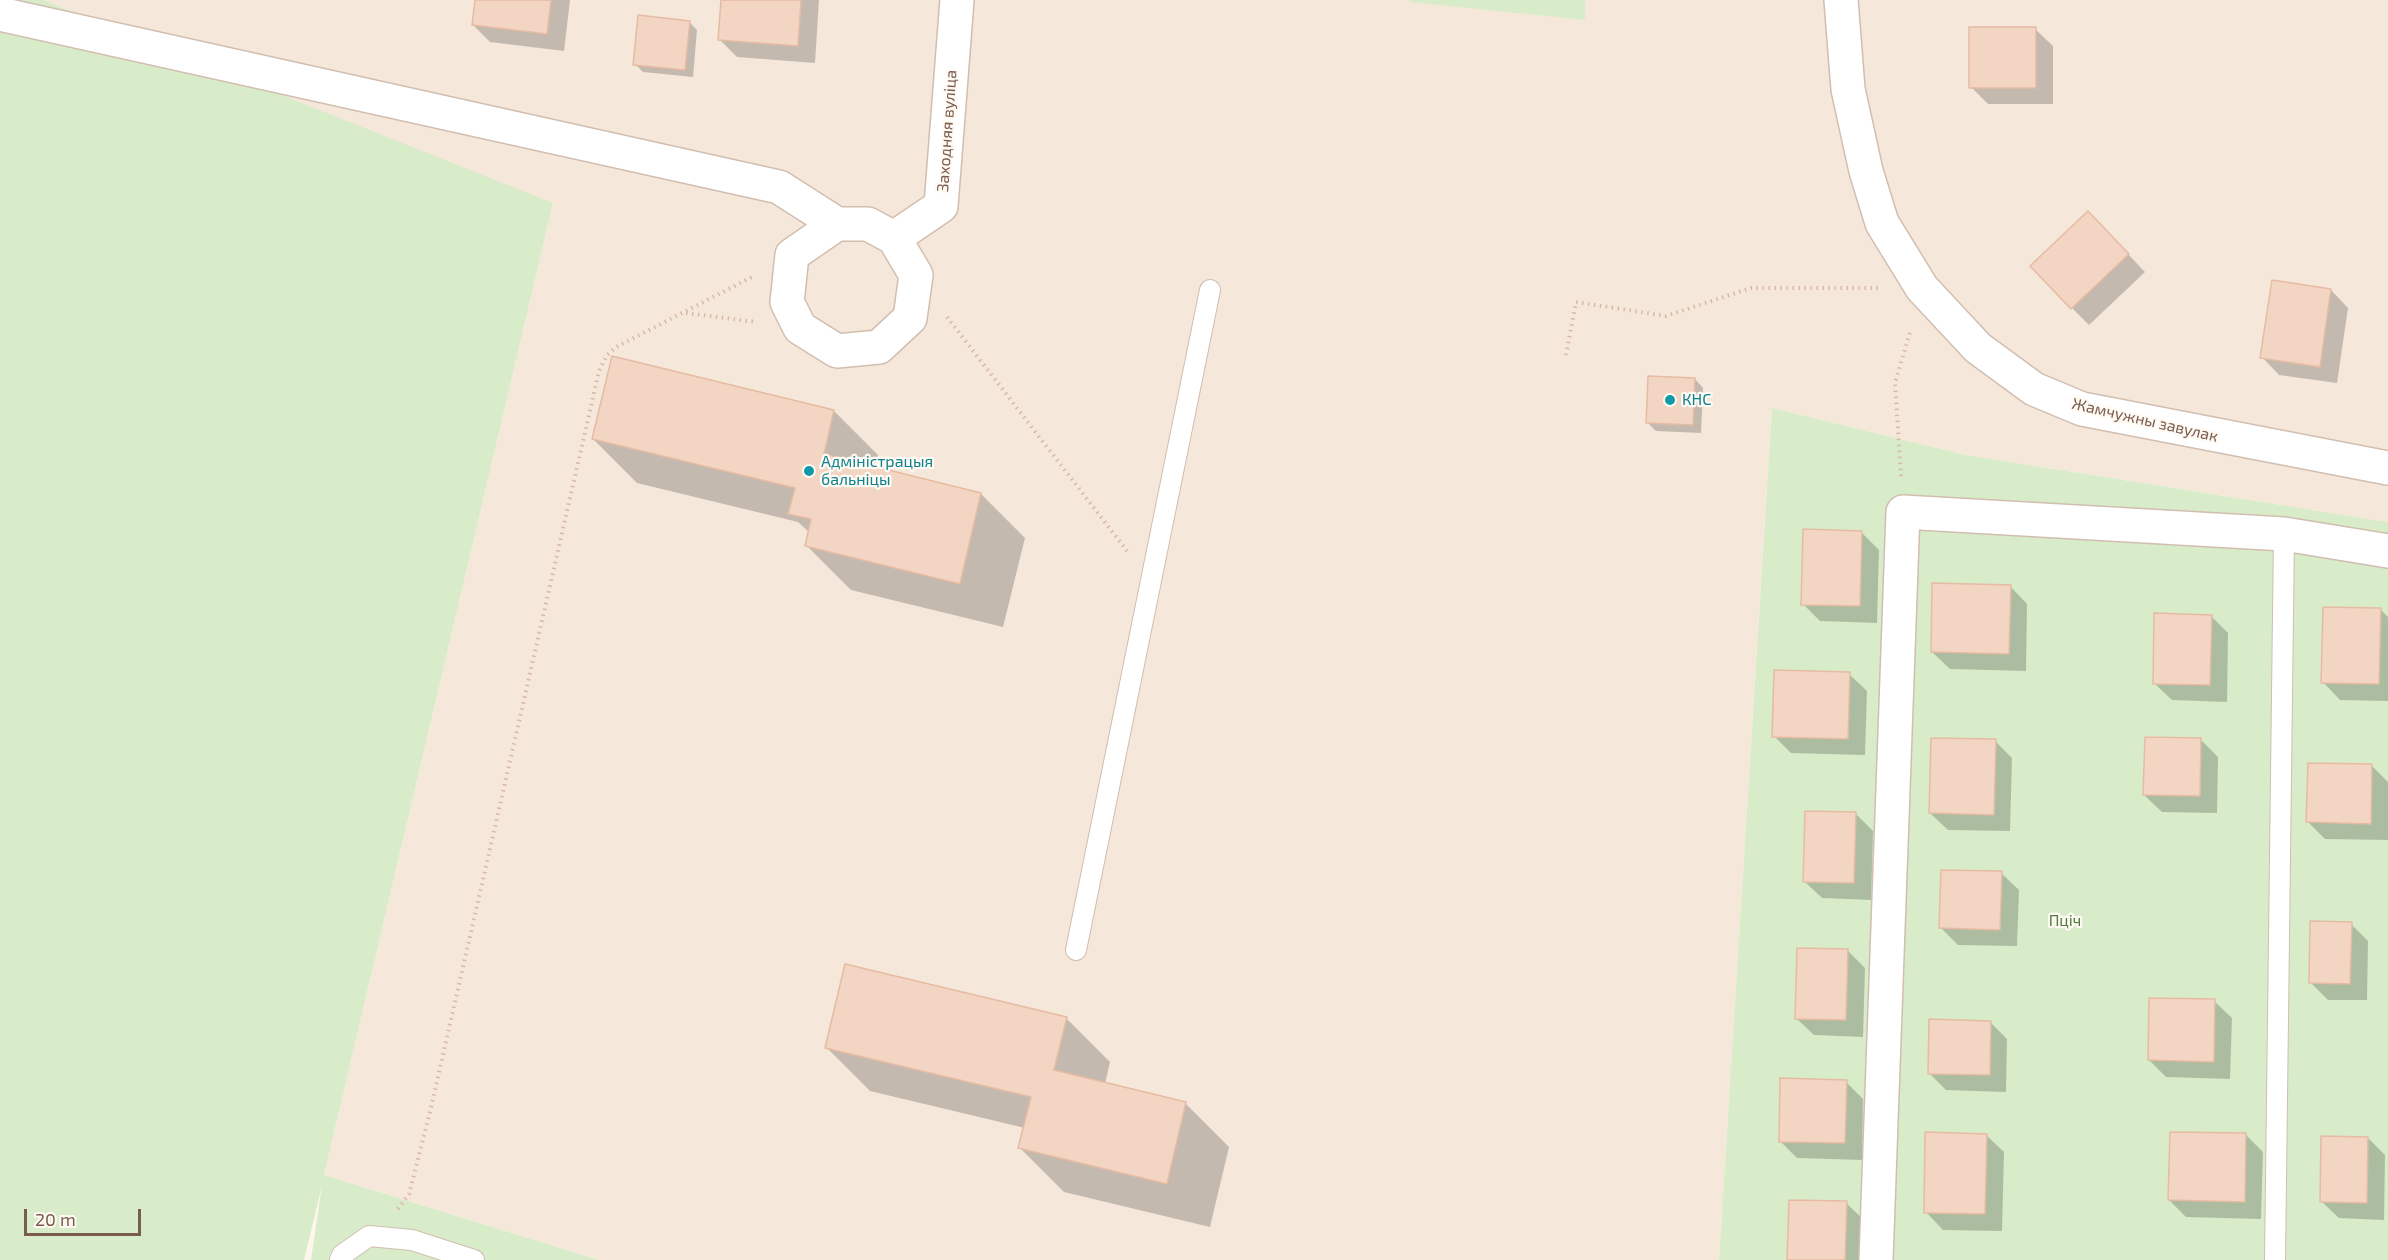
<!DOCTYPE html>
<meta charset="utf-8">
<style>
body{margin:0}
#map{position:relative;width:2388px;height:1260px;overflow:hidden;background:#fdf6ec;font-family:"Exo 2",sans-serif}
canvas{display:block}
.scale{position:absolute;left:24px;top:1209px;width:117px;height:27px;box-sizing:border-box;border:3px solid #7a5c4d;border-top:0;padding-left:8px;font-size:18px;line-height:21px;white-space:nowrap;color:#7a5c4d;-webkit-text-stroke:4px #fffaf3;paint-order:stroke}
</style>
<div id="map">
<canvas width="2388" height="1260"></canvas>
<div class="scale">20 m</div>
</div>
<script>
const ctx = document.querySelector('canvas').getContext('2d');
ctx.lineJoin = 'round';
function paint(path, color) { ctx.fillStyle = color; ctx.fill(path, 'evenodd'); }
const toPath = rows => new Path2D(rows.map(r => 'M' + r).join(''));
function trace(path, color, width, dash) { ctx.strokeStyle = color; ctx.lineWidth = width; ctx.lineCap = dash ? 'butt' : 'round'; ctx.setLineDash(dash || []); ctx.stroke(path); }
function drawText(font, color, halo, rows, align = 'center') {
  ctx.font = font + ' "Exo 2",sans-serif'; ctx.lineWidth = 4.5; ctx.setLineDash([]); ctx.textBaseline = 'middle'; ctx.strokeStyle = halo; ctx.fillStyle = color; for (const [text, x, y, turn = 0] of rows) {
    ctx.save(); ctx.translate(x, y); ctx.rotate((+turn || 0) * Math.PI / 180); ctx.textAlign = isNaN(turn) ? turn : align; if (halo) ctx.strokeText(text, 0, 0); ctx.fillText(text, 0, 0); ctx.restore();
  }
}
const residential = toPath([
 [0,0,2388,0,2388,522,1966,455,1772,408,1719,1260,599,1260,324,1175,553,203]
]);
const green = toPath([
 [0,0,43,0,553,203,324,1175,599,1260,311,1260,322,1185,304,1260,0,1260],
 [1409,0,1585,0,1585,20,1409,2],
 [1772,408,1966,455,2388,522,2388,1260,1719,1260]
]);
const shadow = toPath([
 [476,0,570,0,564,51,490,42,473,25],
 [723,0,819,0,815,63,737,57,720,40],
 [689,22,697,30,693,77,643,72,635,64],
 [2035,29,2053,46,2053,104,1988,104,1971,87],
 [2105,230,2145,272,2089,325,2072,308],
 [2331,290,2348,308,2337,383,2279,375,2262,357],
 [1695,379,1703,388,1701,433,1656,431,1647,422],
 [834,411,878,455,874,468,981,494,1025,538,1003,627,851,590,807,546,810,533,798,522,637,483,593,439],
 [1861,532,1879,550,1877,623,1820,621,1803,604],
 [2010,586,2027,604,2026,671,1950,669,1932,652],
 [2381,610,2388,617,2388,701,2340,700,2323,682],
 [2211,616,2228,633,2227,702,2172,700,2154,683],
 [1849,674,1867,691,1865,755,1791,753,1774,736],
 [2201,740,2218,757,2217,813,2162,812,2144,795],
 [1995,741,2012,758,2010,831,1948,830,1930,813],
 [2372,766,2388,782,2388,840,2325,839,2308,822],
 [1856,814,1873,831,1871,900,1822,898,1804,881],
 [2001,873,2019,890,2017,946,1958,945,1941,928],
 [2351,924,2368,941,2367,1000,2328,1000,2310,982],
 [1848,951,1865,968,1863,1037,1814,1035,1796,1018],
 [2214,1001,2232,1018,2230,1079,2166,1077,2149,1060],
 [1066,1018,1110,1062,1105,1084,1185,1103,1229,1147,1210,1227,1064,1192,1020,1148,1025,1128,870,1091,826,1047],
 [1990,1022,2007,1039,2006,1092,1946,1090,1929,1073],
 [1846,1082,1863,1099,1862,1160,1797,1158,1780,1141],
 [1986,1135,2004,1152,2002,1231,1943,1230,1926,1212],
 [2246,1135,2263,1152,2261,1219,2186,1217,2169,1200],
 [2368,1138,2385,1155,2384,1220,2339,1218,2321,1201],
 [1846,1203,1864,1220,1862,1260,1788,1260]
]);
const building = toPath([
 [475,0,551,0,547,34,472,25,475,0],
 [721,0,801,0,798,46,718,40,721,0],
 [638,15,690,21,685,70,633,65,638,15],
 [1969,27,2036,27,2036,88,1969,88,1969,27],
 [2088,211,2129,254,2071,309,2030,266,2088,211],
 [2272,280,2331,289,2320,367,2260,358,2272,280],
 [612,356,834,410,824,454,981,493,960,584,805,546,811,519,788,514,795,488,592,439,612,356],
 [1648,376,1695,378,1693,425,1646,423,1648,376],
 [1803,529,1862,531,1860,606,1801,605,1803,529],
 [1932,583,2011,585,2009,654,1931,652,1932,583],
 [2323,607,2381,608,2379,684,2321,683,2323,607],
 [2154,613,2212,615,2210,685,2153,684,2154,613],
 [1774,670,1850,672,1848,739,1772,737,1774,670],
 [2145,737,2201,738,2200,796,2143,795,2145,737],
 [1931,738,1996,739,1994,815,1929,813,1931,738],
 [2308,763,2372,764,2371,824,2306,822,2308,763],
 [1805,811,1856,812,1854,883,1803,882,1805,811],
 [1941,870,2002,871,2000,930,1939,928,1941,870],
 [2310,921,2352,922,2350,984,2309,983,2310,921],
 [1797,948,1848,949,1846,1020,1795,1019,1797,948],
 [845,964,1067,1017,1054,1070,1186,1102,1167,1184,1018,1148,1031,1097,825,1048,845,964],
 [2149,998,2215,999,2214,1062,2148,1060,2149,998],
 [1929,1019,1991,1021,1990,1075,1928,1074,1929,1019],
 [1780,1078,1847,1080,1845,1143,1779,1142,1780,1078],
 [1925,1132,1987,1134,1985,1214,1924,1213,1925,1132],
 [2170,1132,2246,1133,2245,1202,2168,1200,2170,1132],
 [2321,1136,2368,1137,2367,1203,2320,1202,2321,1136],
 [1789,1200,1847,1201,1845,1260,1787,1260,1789,1200]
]);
const path = toPath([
 [686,313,756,322],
 [947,317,1127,551],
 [1566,355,1576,302,1666,316,1751,288,1880,288],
 [1901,476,1895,383,1911,329],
 [398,1209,409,1194,429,1116,599,371,607,355,616,347,752,277]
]);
const lane = toPath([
 [1076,950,1210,290],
 [340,1260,342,1255,369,1236,412,1240,474,1260],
 [2275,1260,2284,534]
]);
const street = toPath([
 [1841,0,1848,89,1866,171,1882,223,1922,288,1978,348,2034,389,2082,409,2388,468],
 [0,14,779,187,837,224],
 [837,224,868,224,894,238,916,275,910,318,879,347,837,351,800,328,787,302,792,255,837,224],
 [894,238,941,206,957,0],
 [1876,1260,1903,512,2284,534,2388,551]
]);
const markers = [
 [1670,400,6,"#0f9aa8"],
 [809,471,6,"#0f9aa8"]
];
const streetNames = [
 ["Заходняя вуліца",947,131,-86],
 ["Жамчужны завулак",2145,420,13]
];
const cultureNames = [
 ["КНС",1682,400],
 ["Адміністрацыя",821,462],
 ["бальніцы",821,480]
];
const parkNames = [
 ["Пціч",2065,921]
];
paint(residential, '#f5e8da');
paint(green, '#d8ecc9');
paint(shadow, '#0003');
paint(building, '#f3d5c3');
trace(building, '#e6bba3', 1.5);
trace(lane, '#d1beb0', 22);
trace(street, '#d1beb0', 36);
trace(path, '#d9b8a5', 4, [1.5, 4.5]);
trace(lane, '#fff', 20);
trace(street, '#fff', 33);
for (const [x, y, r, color] of markers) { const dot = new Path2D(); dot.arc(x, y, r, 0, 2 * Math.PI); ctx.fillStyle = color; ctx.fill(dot); trace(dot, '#fffaf3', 2); }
drawText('16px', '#7a5c4d', '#fffaf3', streetNames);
drawText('16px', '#0d838f', '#fffaf3', cultureNames, 'left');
drawText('16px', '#537a41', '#fffaf3', parkNames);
</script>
